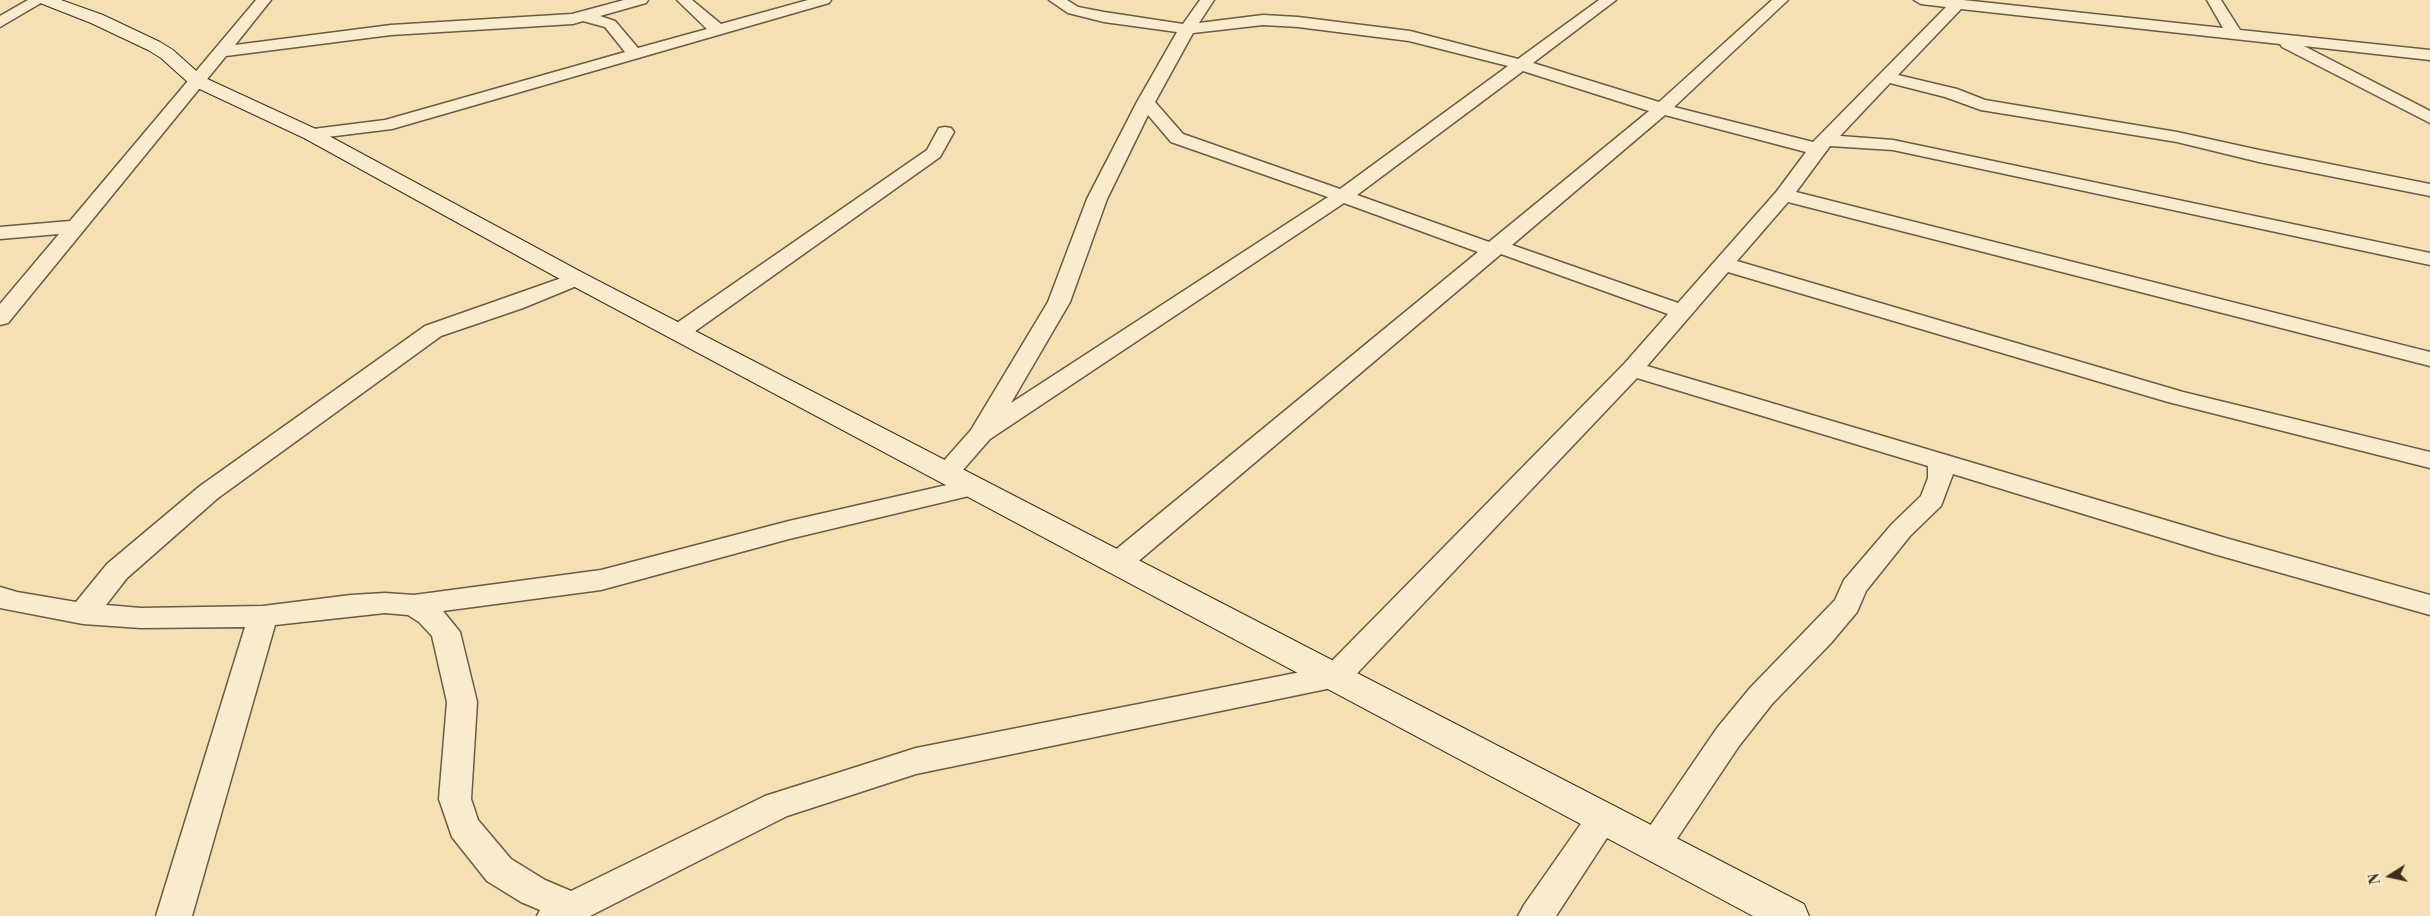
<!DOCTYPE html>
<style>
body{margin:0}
#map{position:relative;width:2430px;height:916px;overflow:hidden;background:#f5e0b4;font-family:"Libre Bodoni",serif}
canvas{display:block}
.north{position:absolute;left:2365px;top:851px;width:50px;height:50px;-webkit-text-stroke:4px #f8ebce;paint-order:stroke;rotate:260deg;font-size:14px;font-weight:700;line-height:20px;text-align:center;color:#3d2e1e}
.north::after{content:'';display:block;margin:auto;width:18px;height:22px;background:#3d2e1e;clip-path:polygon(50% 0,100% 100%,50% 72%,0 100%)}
</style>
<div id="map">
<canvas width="2430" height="916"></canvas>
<div class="north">N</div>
</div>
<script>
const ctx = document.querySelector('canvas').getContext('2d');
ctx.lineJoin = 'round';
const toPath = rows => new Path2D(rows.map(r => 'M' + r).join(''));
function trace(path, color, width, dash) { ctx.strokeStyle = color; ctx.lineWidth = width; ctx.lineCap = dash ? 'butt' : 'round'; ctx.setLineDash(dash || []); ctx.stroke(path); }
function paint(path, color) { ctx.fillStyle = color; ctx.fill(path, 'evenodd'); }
const street = toPath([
 [28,0,46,0,0,27,0,16,28,0],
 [256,0,271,0,235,45,391,25,572,14,624,0,648,0,646,3,600,16,615,21,638,48,707,29,677,0,692,0,721,24,808,0,831,0,829,3,392,129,311,139,305,138,302,134,305,130,385,120,625,52,605,27,583,21,573,24,391,35,226,56,8,323,0,325,0,304,59,234,0,239,0,227,70,221,256,0],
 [1049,0,1067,0,1078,7,1104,12,1183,24,1200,0,1214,0,1199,23,1263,15,1298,17,1410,31,1518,59,1599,0,1616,0,1533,63,1659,102,1772,0,1788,0,1674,107,1813,142,1946,7,1921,4,1914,0,1963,0,2223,28,2207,0,2221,0,2240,30,2430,50,2430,60,2304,46,2430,111,2430,123,2282,47,2280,44,1961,9,1898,75,1957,89,1985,100,2177,132,2259,150,2430,184,2430,196,2259,162,2177,142,1981,110,1945,97,1890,83,1840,136,1893,140,2430,253,2430,265,1893,150,1830,146,1796,192,2430,352,2430,366,1788,202,1737,261,2183,392,2430,452,2430,468,2168,402,1728,272,1647,366,2229,539,2430,595,2430,615,2214,554,1953,474,1941,506,1910,536,1866,591,1857,612,1831,643,1772,704,1739,746,1666,855,1654,859,1642,855,1637,845,1717,728,1750,688,1835,600,1844,580,1892,524,1921,496,1928,478,1928,466,1637,378,1346,685,916,774,787,816,590,916,537,916,540,910,521,902,487,881,452,837,439,799,447,702,432,636,419,622,408,615,385,613,275,625,192,916,156,916,245,627,141,628,83,624,0,608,0,587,17,592,76,602,107,564,200,486,425,326,570,275,577,273,584,275,588,279,584,283,523,308,441,336,218,498,127,578,106,605,141,608,263,606,351,595,385,593,414,595,601,570,789,521,973,479,982,481,986,487,982,493,973,495,789,539,601,590,443,611,460,632,477,702,471,799,478,820,511,859,545,880,571,891,765,796,916,748,1326,667,1624,364,1668,314,1501,254,1128,570,1118,573,1108,570,1104,563,1108,556,1478,252,1344,203,990,439,955,479,946,481,937,479,933,473,971,430,1048,302,1087,199,1137,102,1177,32,1104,22,1068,13,1049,0],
 [1263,25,1298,27,1409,41,1508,66,1340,189,1183,134,1155,102,1193,33,1263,25],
 [1523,71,1649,111,1489,242,1357,195,1523,71],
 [1148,115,1171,142,1328,197,1011,403,1070,302,1107,199,1148,115],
 [1665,115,1806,152,1777,191,1678,303,1512,245,1665,115],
 [945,127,951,128,954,132,940,157,687,337,679,339,671,337,668,332,671,327,927,150,939,128,945,127],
 [1604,804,1616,808,1620,818,1556,916,1518,916,1524,905,1592,808,1604,804]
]);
const secondary = toPath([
 [38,0,61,0,103,15,160,42,173,50,203,77,318,130,585,274,1804,904,1809,916,1753,916,569,284,304,138,191,85,161,58,148,50,91,23,40,3,38,0]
]);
trace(street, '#6b5a44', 3);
trace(secondary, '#3d2e1e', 2);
paint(street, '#f8ebce');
paint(secondary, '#f8ebce');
</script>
